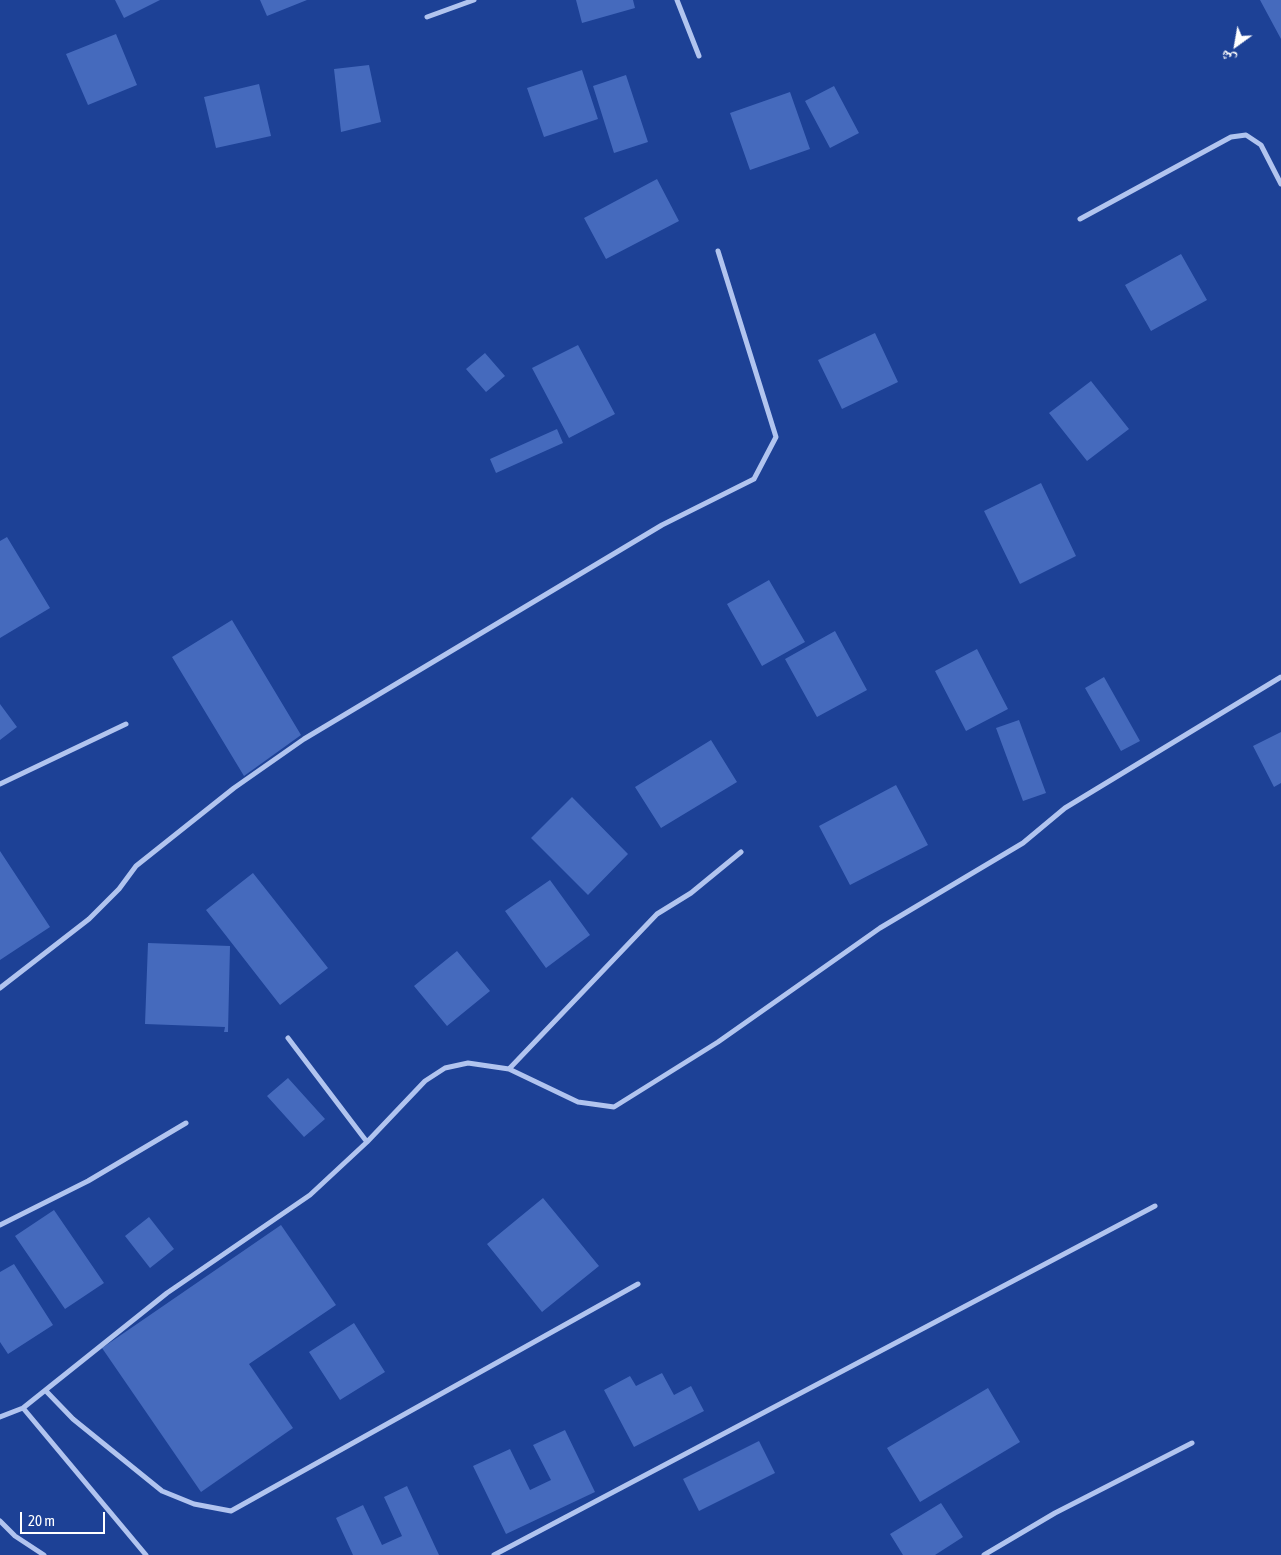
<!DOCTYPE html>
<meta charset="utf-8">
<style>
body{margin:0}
#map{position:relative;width:1281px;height:1555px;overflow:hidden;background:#1d4196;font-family:"Asap Condensed","Noto Naskh Arabic",sans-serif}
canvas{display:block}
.north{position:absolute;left:1211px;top:20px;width:50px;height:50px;-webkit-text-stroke:4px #1d4196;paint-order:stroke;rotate:212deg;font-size:14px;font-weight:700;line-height:20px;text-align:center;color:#fff}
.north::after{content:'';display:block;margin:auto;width:18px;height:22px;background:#fff;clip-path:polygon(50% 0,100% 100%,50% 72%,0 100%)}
.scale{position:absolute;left:20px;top:1512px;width:85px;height:22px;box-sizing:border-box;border:2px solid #fff;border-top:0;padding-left:6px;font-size:15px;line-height:18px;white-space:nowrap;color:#fff;-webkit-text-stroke:4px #1d4196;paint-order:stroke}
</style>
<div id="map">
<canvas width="1281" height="1555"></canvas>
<div class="north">ش</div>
<div class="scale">20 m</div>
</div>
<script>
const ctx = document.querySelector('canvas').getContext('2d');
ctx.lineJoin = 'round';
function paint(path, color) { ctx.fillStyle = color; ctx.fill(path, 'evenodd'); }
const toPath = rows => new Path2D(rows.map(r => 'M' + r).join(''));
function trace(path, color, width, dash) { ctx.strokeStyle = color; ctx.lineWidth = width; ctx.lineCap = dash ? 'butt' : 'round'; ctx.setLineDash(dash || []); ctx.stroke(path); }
const building = toPath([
 [115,0,160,0,124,18],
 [260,0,307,0,267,16],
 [576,0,633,0,635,8,582,23],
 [1260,0,1281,0,1281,39],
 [116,34,137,85,88,105,66,54],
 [369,65,381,122,341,132,334,69],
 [582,70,598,119,544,137,527,88],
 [626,75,648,142,614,153,593,86],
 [259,84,271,136,216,148,204,97],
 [834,86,859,133,830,148,805,101],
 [790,92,810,149,750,170,730,113],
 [657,179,679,221,606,259,584,218],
 [1181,254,1207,300,1151,331,1125,285],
 [875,333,898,382,842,409,818,360],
 [578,345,615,414,569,438,532,368],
 [485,353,505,376,486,392,466,369],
 [1091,381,1129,429,1087,461,1049,413],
 [557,429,563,443,496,473,490,459],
 [1041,483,1076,556,1020,584,984,511],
 [7,537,50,608,0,638,0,541],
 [769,580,805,642,762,666,727,604],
 [232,620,301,735,244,776,172,657],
 [835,631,867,690,817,717,785,659],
 [977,649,1008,709,966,731,935,671],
 [1104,677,1140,741,1121,751,1085,688],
 [0,704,17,727,0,740],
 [1019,720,1046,793,1023,801,996,728],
 [1281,732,1281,783,1274,787,1253,746],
 [711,740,737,782,661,828,635,787],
 [896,785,928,845,850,885,819,826],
 [572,797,628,854,588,895,531,838],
 [0,851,50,927,0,960],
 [253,873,328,968,280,1005,206,910],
 [550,880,590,935,546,968,505,911],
 [148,943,230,946,228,1032,224,1032,225,1027,145,1024],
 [457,951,490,991,447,1026,414,986],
 [288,1078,325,1119,304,1137,267,1096],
 [543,1198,599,1266,542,1312,487,1244],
 [54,1210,104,1283,65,1309,15,1236],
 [149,1217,174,1249,150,1268,125,1236],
 [281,1225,336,1305,249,1364,293,1428,201,1492,102,1348],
 [14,1264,53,1325,8,1354,0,1342,0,1272],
 [354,1323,385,1372,340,1400,309,1352],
 [662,1373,674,1395,691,1386,704,1411,634,1447,604,1390,630,1376,636,1386],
 [988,1388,1020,1442,920,1502,887,1448],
 [565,1430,595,1492,506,1534,473,1466,510,1449,530,1490,551,1480,533,1445],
 [759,1441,775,1473,699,1511,683,1479],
 [407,1486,439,1555,353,1555,336,1518,363,1505,382,1545,402,1536,384,1497],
 [941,1503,963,1537,935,1555,903,1555,890,1534]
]);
const street = toPath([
 [677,0,699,56],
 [427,17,474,0],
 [1080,219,1231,137,1246,135,1261,145,1281,184],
 [0,784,126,724],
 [0,988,89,919,119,889,136,866,234,788,304,739,662,525,754,479,776,437,718,251],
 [288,1038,367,1142],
 [509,1069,657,914,691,893,741,852],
 [0,1225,88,1181,186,1123],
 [46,1391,73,1419,162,1491,194,1504,231,1511,638,1284],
 [23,1408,146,1555],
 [0,1417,23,1408,167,1293,310,1195,367,1142,425,1081,445,1068,468,1063,509,1069,578,1102,614,1107,718,1042,880,928,1023,843,1065,808,1281,677],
 [0,1521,15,1536,44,1555],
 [494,1555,1155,1206],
 [984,1555,1055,1513,1192,1443]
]);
paint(building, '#456abd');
trace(street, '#b1c4ef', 5);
</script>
